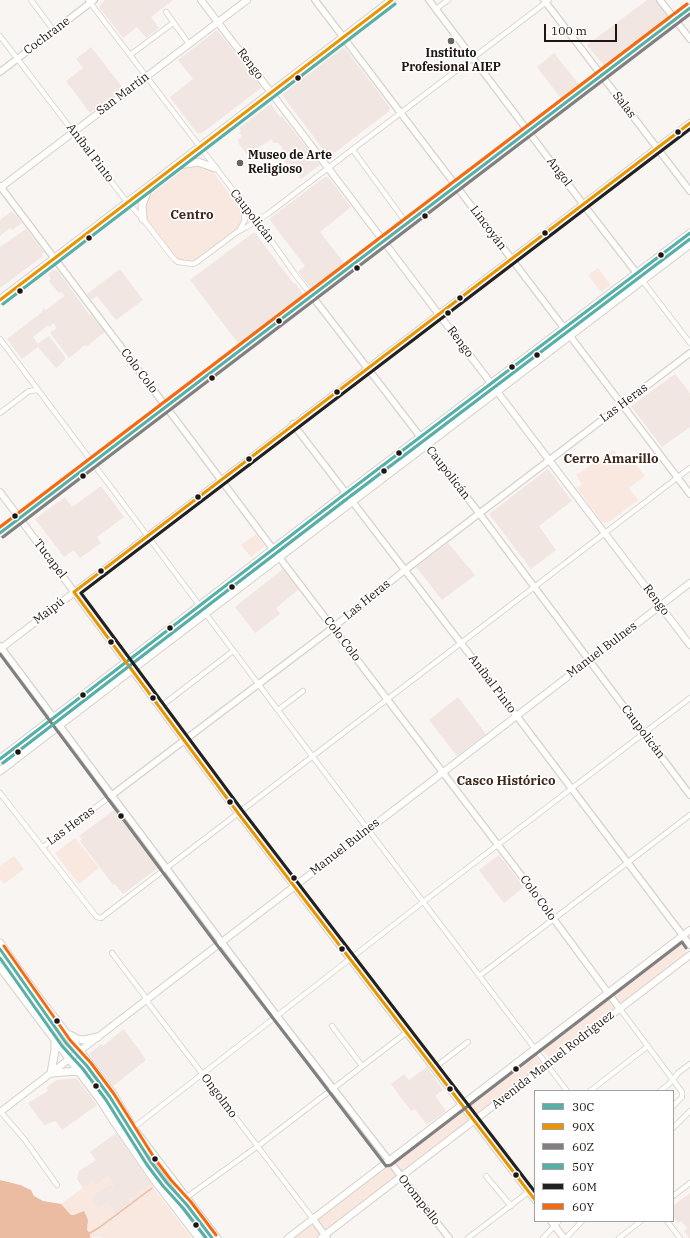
<!DOCTYPE html>
<meta charset="utf-8">
<style>
body{margin:0}
#map{position:relative;width:690px;height:1238px;overflow:hidden;background:#f8f5f3;font-family:"IBM Plex Serif",serif}
canvas{display:block}
.legend{position:absolute;left:534px;top:1090px;width:140px;height:132px;box-sizing:border-box;background:#fff;border:1px solid #a6a19f;margin:0;padding:5px 7px;list-style:none;font-size:12px;color:#21150f}
.legend li{display:flex;align-items:center;gap:8px;height:20px}
.legend b{width:20px;border:1px solid #a6a19f}
.scale{position:absolute;left:544px;top:24px;width:73px;height:18px;box-sizing:border-box;border:2px solid #21150f;border-top:0;padding-left:5px;font-size:12px;line-height:14px;white-space:nowrap;color:#21150f;-webkit-text-stroke:3px #fff;paint-order:stroke}
</style>
<div id="map">
<canvas width="690" height="1238"></canvas>
<ul class="legend">
<li><b style="height:5px;background:#57b0a8"></b>30C</li>
<li><b style="height:5px;background:#e99402"></b>90X</li>
<li><b style="height:5px;background:#808080"></b>60Z</li>
<li><b style="height:5px;background:#57b0a8"></b>50Y</li>
<li><b style="height:5px;background:#212121"></b>60M</li>
<li><b style="height:5px;background:#f56a0f"></b>60Y</li>
</ul>
<div class="scale">100 m</div>
</div>
<script>
const ctx = document.querySelector('canvas').getContext('2d');
ctx.lineJoin = 'round';
function paint(path, color) { ctx.fillStyle = color; ctx.fill(path, 'evenodd'); }
const toPath = rows => new Path2D(rows.map(r => 'M' + r).join(''));
function trace(path, color, width, dash) { ctx.strokeStyle = color; ctx.lineWidth = width; ctx.lineCap = dash ? 'butt' : 'round'; ctx.setLineDash(dash || []); ctx.stroke(path); }
function drawText(font, color, halo, rows, align = 'center') {
  ctx.font = font + ' "IBM Plex Serif",serif'; ctx.lineWidth = 3.5; ctx.setLineDash([]); ctx.textBaseline = 'middle'; ctx.strokeStyle = halo; ctx.fillStyle = color; for (const [text, x, y, turn = 0] of rows) {
    ctx.save(); ctx.translate(x, y); ctx.rotate((+turn || 0) * Math.PI / 180); ctx.textAlign = isNaN(turn) ? turn : align; if (halo) ctx.strokeText(text, 0, 0); ctx.fillText(text, 0, 0); ctx.restore();
  }
}
const built = toPath([
 [105,0,173,0,151,17,159,28,146,38,137,27,123,38,99,7],
 [647,0,657,0,670,17,604,66,587,45],
 [217,30,261,86,261,88,202,133,197,133,170,97,193,79,178,60],
 [91,47,123,88,90,113,66,81,83,68,76,59],
 [344,47,389,106,390,109,388,112,329,157,283,96,283,94],
 [554,53,581,87,563,101,537,67],
 [271,104,280,117,282,116,320,165,301,179,290,164,287,165,283,160,285,156,282,154,282,147,278,143,273,143,272,139,250,153,249,152,247,154,238,143,239,142,237,140,242,136,239,133,241,131,239,128],
 [325,177,328,177,351,207,320,232,345,264,311,288,298,272,305,266,269,219],
 [12,211,22,223,12,230,10,228,0,236,0,220],
 [26,229,44,252,42,254,43,256,0,288,0,247],
 [253,233,255,233,294,284,295,283,303,294,302,297,241,344,238,343,190,280],
 [120,269,143,300,116,320,97,296,91,300,87,294],
 [53,270,58,271,90,316,91,315,105,332,87,346,85,345,69,358,50,333,57,328,53,323,50,327,48,325,33,337,38,344,49,336,65,357,65,360,56,368,38,347,22,359,7,339,42,312,42,311,44,308,46,310,65,296,61,292,59,293,49,281,51,279,48,274],
 [675,374,690,393,690,427,662,447,631,406],
 [548,469,572,501,539,526,556,550,531,569,489,514],
 [101,486,124,517,97,537,101,543,80,558,74,550,64,557,35,519,65,497,72,507],
 [448,543,475,575,442,600,416,567],
 [283,569,299,589,276,608,280,614,255,633,235,607],
 [458,697,486,734,457,756,429,720],
 [114,810,158,868,123,894,115,884,113,885,80,841,82,839,79,836],
 [499,855,524,887,504,903,479,870],
 [124,1029,146,1060,113,1086,89,1054,101,1044,103,1046],
 [427,1067,443,1090,435,1096,446,1111,427,1125,415,1109,411,1111,391,1084,404,1074,409,1080],
 [75,1078,77,1079,97,1105,62,1130,56,1121,44,1125,28,1103,48,1091,46,1088,57,1080],
 [116,1133,153,1186,99,1227,75,1194,83,1188,77,1179,79,1171,96,1160,90,1152],
 [690,1193,690,1238,689,1238,684,1231,687,1228,681,1221,678,1223,673,1216,673,1206]
]);
const green = toPath([
 [193,164,210,168,241,209,243,218,240,227,196,261,191,262,176,259,146,219,143,212,149,196,189,165],
 [598,268,611,285,601,292,588,275],
 [418,443,419,446,358,492,356,491],
 [613,450,624,464,631,459,645,476,629,488,638,500,609,522,602,522,577,488,582,484,576,475],
 [256,534,265,546,251,557,241,545],
 [268,558,270,559,211,605,210,603],
 [75,838,99,868,79,884,55,853],
 [14,856,24,869,4,884,0,879,0,866],
 [679,941,688,954,550,1059,542,1049],
 [534,1053,542,1065,469,1120,316,1238,293,1238],
 [108,1175,114,1184,113,1188,111,1185,94,1195,94,1201,98,1208,105,1203,109,1203,116,1213,130,1203,128,1198,131,1196,136,1198,138,1193,152,1183,154,1189,192,1238,102,1238,100,1237,90,1238,90,1233,87,1230,88,1224,85,1213,71,1215,61,1204,93,1181,96,1184]
]);
const water = toPath([
 [0,1180,20,1185,31,1190,34,1196,43,1201,61,1204,71,1215,74,1215,84,1211,85,1213,88,1220,87,1230,90,1233,90,1238,0,1238]
]);
const stream = toPath([
 [90,1233,100,1227,152,1188]
]);
const minor = toPath([
 [31,0,54,31],
 [88,0,268,236,294,273,312,296],
 [436,9,448,0],
 [166,12,189,44],
 [0,36,127,202,143,219,174,259,178,262,193,264,197,262,237,232,247,227,269,213,549,0],
 [130,55,173,23],
 [353,150,407,224],
 [240,229,245,220,242,205],
 [642,280,690,343],
 [0,339,313,757,567,1091],
 [0,413,29,391,38,390],
 [160,707,233,651],
 [278,710,303,691],
 [0,793,95,915,97,917,101,918,690,468],
 [43,847,112,795],
 [112,953,143,994,149,1004,313,1219],
 [479,976,690,815],
 [620,1009,682,1092,682,1097,673,1106],
 [332,1026,362,1066],
 [434,1068,468,1042],
 [590,1091,648,1046],
 [660,1091,669,1084,678,1073,690,1064],
 [0,1111,25,1140,57,1185],
 [133,1128,423,902,690,698],
 [673,1128,690,1111],
 [486,1176,511,1206],
 [673,1196,690,1183],
 [187,1197,258,1146,407,1032],
 [667,1221,680,1238],
 [468,1238,535,1187],
 [543,1238,559,1221],
 [566,1238,582,1221],
 [619,1238,641,1221]
]);
const tertiary = toPath([
 [315,0,690,494],
 [429,0,583,204,642,280],
 [544,0,690,191],
 [660,0,690,39],
 [0,72,94,0],
 [0,186,279,557,530,887,620,1009],
 [312,296,479,513,690,795],
 [293,424,516,715,690,945],
 [0,646,277,1016,449,1238],
 [112,795,330,630,405,570,690,353],
 [313,1219,327,1238]
]);
const secondary = toPath([
 [201,0,549,460,690,645],
 [0,188,247,0],
 [0,492,236,810,535,1200],
 [0,533,690,8],
 [0,649,690,123],
 [0,1112,690,583],
 [551,1221,564,1238],
 [288,1238,690,930],
 [321,1238,690,955]
]);
const primary = toPath([
 [179,165,198,162,215,168],
 [143,219,142,205,149,187],
 [0,300,392,0],
 [0,759,341,497,690,233],
 [0,771,147,658,690,244],
 [0,943,39,998,113,1094,133,1128,217,1238],
 [0,967,101,1101,115,1123,153,1178,199,1238],
 [70,1035,77,1039,84,1040,98,1037],
 [55,1041,55,1050,51,1073,79,1071]
]);
const bus1 = toPath([
 [0,533,690,8],
 [0,759,341,497,690,233],
 [0,949,66,1043,87,1066,110,1097,151,1162,167,1183,187,1205,212,1238]
]);
const bus2 = toPath([
 [0,300,392,0],
 [535,1200,238,813,74,592,690,123]
]);
const bus3 = toPath([
 [3,537,690,14],
 [0,654,217,945,386,1166,391,1165,682,942,686,948]
]);
const bus4 = toPath([
 [3,304,395,4],
 [3,763,344,501,690,239],
 [0,958,62,1046,83,1069,106,1100,147,1165,163,1186,183,1208,206,1238]
]);
const bus5 = toPath([
 [535,1192,242,810,81,593,690,129]
]);
const bus6 = toPath([
 [0,527,687,4],
 [4,946,70,1040,91,1063,114,1094,155,1159,171,1180,191,1202,216,1235]
]);
const markers = [
 [451,41,4,"#6c635f"],
 [298,78,3.5,"#21150f"],
 [678,132,3.5,"#21150f"],
 [240,163,4,"#6c635f"],
 [425,216,3.5,"#21150f"],
 [545,233,3.5,"#21150f"],
 [89,238,3.5,"#21150f"],
 [661,255,3.5,"#21150f"],
 [357,268,3.5,"#21150f"],
 [20,291,3.5,"#21150f"],
 [460,298,3.5,"#21150f"],
 [448,313,3.5,"#21150f"],
 [279,321,3.5,"#21150f"],
 [537,355,3.5,"#21150f"],
 [512,367,3.5,"#21150f"],
 [212,378,3.5,"#21150f"],
 [337,392,3.5,"#21150f"],
 [399,453,3.5,"#21150f"],
 [249,459,3.5,"#21150f"],
 [384,471,3.5,"#21150f"],
 [83,476,3.5,"#21150f"],
 [198,497,3.5,"#21150f"],
 [15,516,3.5,"#21150f"],
 [101,571,3.5,"#21150f"],
 [232,587,3.5,"#21150f"],
 [170,628,3.5,"#21150f"],
 [111,642,3.5,"#21150f"],
 [83,695,3.5,"#21150f"],
 [153,698,3.5,"#21150f"],
 [18,752,3.5,"#21150f"],
 [230,802,3.5,"#21150f"],
 [121,816,3.5,"#21150f"],
 [294,878,3.5,"#21150f"],
 [342,949,3.5,"#21150f"],
 [57,1021,3.5,"#21150f"],
 [516,1069,3.5,"#21150f"],
 [96,1086,3.5,"#21150f"],
 [450,1089,3.5,"#21150f"],
 [155,1159,3.5,"#21150f"],
 [516,1175,3.5,"#21150f"],
 [196,1225,3.5,"#21150f"]
];
const streetNames = [
 ["Cochrane",47,36,-37],
 ["Rengo",250,64,53],
 ["San Martín",123,94,-37],
 ["Salas",624,105,52],
 ["Aníbal Pinto",90,153,53],
 ["Angol",559,172,53],
 ["Caupolicán",252,216,52],
 ["Lincoyán",488,228,53],
 ["Rengo",460,342,53],
 ["Colo Colo",139,371,53],
 ["Las Heras",624,403,-37],
 ["Caupolicán",448,473,52],
 ["Tucapel",50,559,53],
 ["Las Heras",367,600,-39],
 ["Rengo",656,600,53],
 ["Maipú",49,611,-37],
 ["Colo Colo",342,639,53],
 ["Manuel Bulnes",602,650,-37],
 ["Aníbal Pinto",492,684,53],
 ["Caupolicán",643,732,53],
 ["Las Heras",71,826,-37],
 ["Manuel Bulnes",345,847,-38],
 ["Colo Colo",538,898,54],
 ["Avenida Manuel Rodríguez",553,1060,-38],
 ["Ongolmo",219,1096,53],
 ["Orompello",419,1200,52]
];
const poiNames = [
 ["Instituto",451,54],
 ["Profesional AIEP",451,68],
 ["Museo de Arte",248,156,"left"],
 ["Religioso",248,170,"left"]
];
const neighbourhoodNames = [
 ["Centro",192,215],
 ["Cerro Amarillo",611,459],
 ["Casco Histórico",506,781]
];
paint(built, '#f1e6e1');
paint(green, '#f9e8e0');
paint(water, '#ebbca2');
trace(stream, '#ebbca2', 1.5);
trace(minor, '#d7d0cb', 6);
trace(tertiary, '#d7d0cb', 8);
trace(secondary, '#d7d0cb', 8);
trace(primary, '#d7d0cb', 9);
trace(minor, '#fefefd', 4.5);
trace(tertiary, '#fefefd', 5.5);
trace(secondary, '#fefefd', 6);
trace(primary, '#fefefd', 7);
trace(bus1, '#57b0a8', 3);
trace(bus2, '#e99402', 3);
trace(bus3, '#808080', 3);
trace(bus4, '#57b0a8', 3);
trace(bus5, '#212121', 3);
trace(bus6, '#f56a0f', 3);
for (const [x, y, r, color] of markers) { const dot = new Path2D(); dot.arc(x, y, r, 0, 2 * Math.PI); ctx.fillStyle = color; ctx.fill(dot); trace(dot, '#fff', 1.5); }
drawText('12px', '#21150f', '#fff', streetNames);
drawText('bold 12px', '#21150f', '#fff', poiNames);
drawText('bold 13px', '#42281a', '#fff', neighbourhoodNames);
</script>
